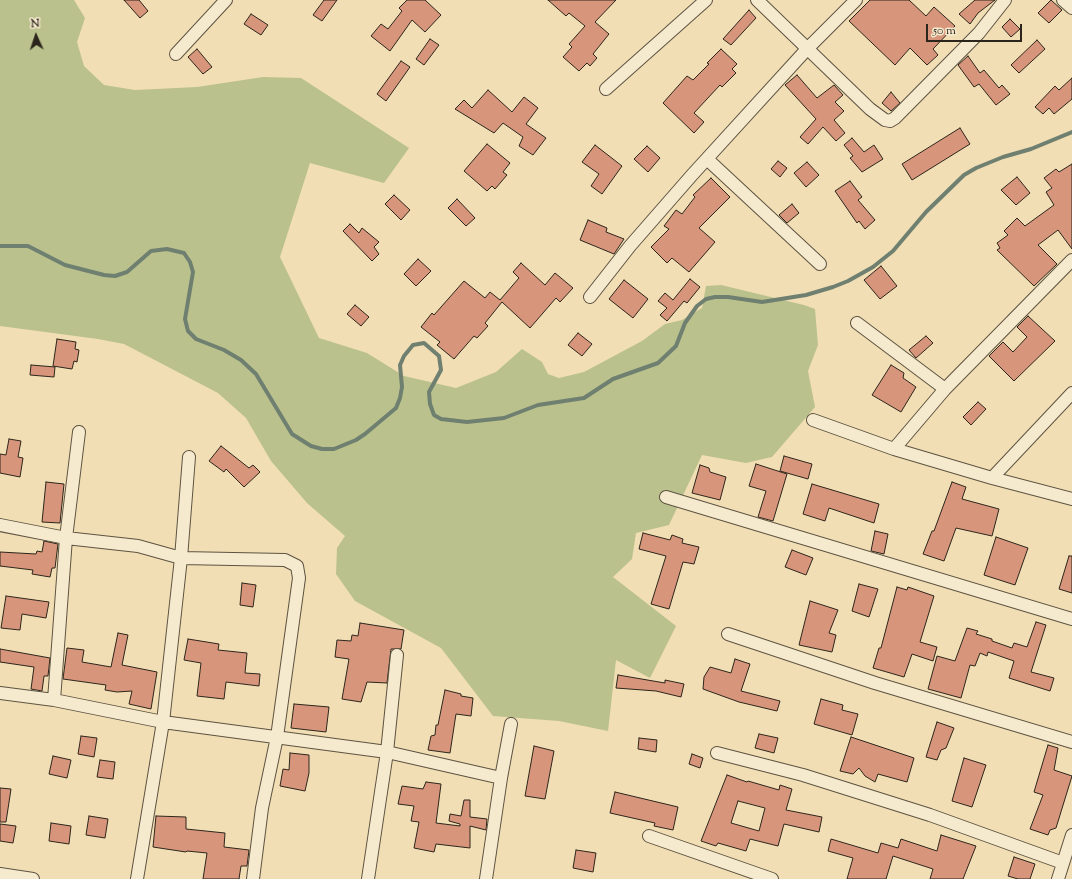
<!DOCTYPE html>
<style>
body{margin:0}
#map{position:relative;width:1072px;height:879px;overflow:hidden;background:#f1deb4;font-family:"Sorts Mill Goudy",serif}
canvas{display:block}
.north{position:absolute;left:16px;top:16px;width:40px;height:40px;-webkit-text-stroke:3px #f6eace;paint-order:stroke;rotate:357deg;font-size:11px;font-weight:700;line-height:16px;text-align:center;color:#2c251b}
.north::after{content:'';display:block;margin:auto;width:14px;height:18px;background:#2c251b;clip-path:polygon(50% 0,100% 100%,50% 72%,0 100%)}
.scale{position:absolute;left:926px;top:24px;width:96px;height:18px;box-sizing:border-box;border:2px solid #2c251b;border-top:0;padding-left:5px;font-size:12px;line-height:14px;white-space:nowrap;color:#2c251b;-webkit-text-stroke:3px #f6eace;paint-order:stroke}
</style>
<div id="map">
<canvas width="1072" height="879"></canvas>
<div class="north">N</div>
<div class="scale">50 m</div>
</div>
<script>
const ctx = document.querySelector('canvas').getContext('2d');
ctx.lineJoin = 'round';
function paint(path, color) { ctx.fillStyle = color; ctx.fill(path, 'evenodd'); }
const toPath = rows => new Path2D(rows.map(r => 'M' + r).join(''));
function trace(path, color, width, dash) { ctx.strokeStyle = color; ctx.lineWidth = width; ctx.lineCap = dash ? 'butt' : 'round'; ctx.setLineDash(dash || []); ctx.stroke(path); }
const green = toPath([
 [0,0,74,0,85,18,77,42,84,66,104,85,135,90,197,87,263,77,301,78,409,148,384,183,310,163,280,257,319,338,367,353,404,376,456,388,496,372,522,349,542,362,548,374,559,378,584,372,642,341,665,324,682,320,702,308,706,286,721,285,804,305,815,309,818,345,808,371,815,407,772,457,746,463,702,455,669,525,636,533,632,559,613,577,676,626,650,678,616,660,608,731,559,721,493,716,441,648,355,601,336,574,337,548,345,536,307,503,271,461,246,418,218,393,124,344,98,339,0,326]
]);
const stream = toPath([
 [0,246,28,246,65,265,104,275,115,276,127,272,151,251,167,249,184,253,190,262,193,272,185,319,188,331,196,339,224,350,241,360,256,374,292,434,311,446,322,449,334,449,356,440,365,434,396,408,400,398,402,387,400,365,404,356,413,345,424,343,439,356,441,370,429,392,430,404,434,415,441,419,467,422,504,418,538,405,584,398,613,379,658,363,676,346,685,323,697,306,706,299,715,297,728,297,762,302,806,295,833,287,848,281,873,267,893,251,926,212,964,175,976,168,1003,157,1031,149,1072,132]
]);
const building = toPath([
 [124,0,139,0,148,11,140,18,124,0],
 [324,0,337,0,322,21,313,15,324,0],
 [407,0,425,0,441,15,425,32,412,20,390,51,371,36,381,24,388,29,402,11,399,8,407,0],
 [548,0,616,0,595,22,609,34,593,54,597,58,590,66,587,63,579,71,563,57,572,47,569,44,585,26,569,13,566,16,548,0],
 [870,0,909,0,926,16,934,7,955,26,933,49,938,55,927,65,910,48,895,65,849,21,870,0],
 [975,0,995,0,978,13,970,24,959,14,975,0],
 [1051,0,1062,10,1049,23,1038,13,1051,0],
 [749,10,756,18,731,45,723,39,749,10],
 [251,14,268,25,261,35,244,24,251,14],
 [1010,19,1020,29,1011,37,1002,27,1010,19],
 [430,39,439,45,424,65,416,59,430,39],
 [1037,40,1045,49,1019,73,1011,65,1037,40],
 [197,49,212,67,203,74,188,57,197,49],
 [721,49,737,64,732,69,736,73,722,87,720,85,694,113,704,122,694,133,663,103,687,76,693,80,709,64,707,63,721,49],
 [968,56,980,73,984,70,999,88,1002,85,1010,94,996,105,979,84,974,87,958,65,968,56],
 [401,61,410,67,386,101,377,94,401,61],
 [797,75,817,98,834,85,843,95,835,102,844,111,834,120,845,133,836,141,823,127,808,144,800,137,816,119,785,85,797,75],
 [1072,78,1072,99,1054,114,1049,108,1043,114,1035,107,1055,86,1059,90,1072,78],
 [488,90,512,112,524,97,538,108,526,124,546,138,533,155,519,146,523,137,503,123,494,133,455,109,464,100,472,108,488,90],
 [891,92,900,103,891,111,882,103,891,92],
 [960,128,970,144,912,180,902,164,960,128],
 [852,138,864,152,874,145,883,159,862,172,850,158,853,156,844,145,852,138],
 [487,144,510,163,503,172,507,175,495,189,492,186,487,191,464,171,487,144],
 [595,145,622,166,602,194,591,186,599,174,582,162,595,145],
 [647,146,660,158,648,172,634,159,647,146],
 [778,161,787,168,780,177,771,169,778,161],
 [807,162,819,175,806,187,794,173,807,162],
 [1072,164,1072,249,1058,230,1038,245,1057,264,1034,286,997,250,1000,248,997,243,1008,235,1004,231,1017,218,1025,226,1054,205,1046,192,1052,188,1044,178,1056,169,1059,172,1072,164],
 [1017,177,1030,193,1016,205,1001,190,1017,177],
 [711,178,730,197,699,228,715,242,689,272,672,258,667,263,651,247,669,229,664,226,676,210,682,214,695,197,693,195,711,178],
 [850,181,862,197,858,200,875,220,865,229,859,221,857,223,835,191,850,181],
 [394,195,410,210,401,220,385,204,394,195],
 [457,199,475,218,466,226,448,208,457,199],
 [792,204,799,213,787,223,779,215,792,204],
 [588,220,607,228,606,232,624,239,614,254,580,240,588,220],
 [350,224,359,233,362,228,379,242,374,247,379,254,372,261,343,231,350,224],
 [418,259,431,271,416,286,404,274,418,259],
 [521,263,545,285,555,273,573,288,560,302,556,298,530,328,502,302,485,323,488,326,477,338,474,336,454,359,437,345,440,342,421,327,432,313,434,315,464,281,485,298,490,292,500,300,519,278,513,272,521,263],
 [881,266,897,286,880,299,864,280,881,266],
 [690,279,700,287,687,303,684,301,667,321,660,315,667,308,658,301,665,293,673,300,690,279],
 [624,280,648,299,633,318,609,299,624,280],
 [355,305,369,317,361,326,347,314,355,305],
 [1028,316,1055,341,1014,381,989,356,1003,342,1013,352,1027,337,1017,327,1028,316],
 [578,333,592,344,582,356,568,345,578,333],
 [926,336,933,343,916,358,909,350,926,336],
 [57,339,76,342,75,349,79,350,77,362,74,361,72,369,53,366,57,339],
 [31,365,55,367,54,377,30,375,31,365],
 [891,365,904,373,903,378,916,387,901,412,872,395,891,365],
 [978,402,986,409,971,425,963,417,978,402],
 [9,439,21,441,18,457,23,458,20,477,0,473,0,454,6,455,9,439],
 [221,446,249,468,253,465,260,472,244,487,226,469,224,472,209,461,221,446],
 [784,456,812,464,808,479,780,471,784,456],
 [756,464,787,474,773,521,758,517,766,491,749,486,756,464],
 [700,465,709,468,710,472,726,477,720,500,692,493,700,465],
 [46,482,64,484,60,523,42,522,46,482],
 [952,482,966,487,962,499,999,509,992,536,956,528,944,561,923,554,932,531,934,531,952,482],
 [812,484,879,504,874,523,829,508,825,521,803,514,812,484],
 [875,531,888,534,884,554,871,551,875,531],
 [643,533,670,540,672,535,683,539,682,543,699,547,694,564,683,562,669,609,651,604,666,556,639,549,643,533],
 [996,537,1028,548,1015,585,984,575,996,537],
 [44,541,58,544,55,568,52,568,50,577,32,574,33,570,0,566,0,552,36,554,37,551,42,552,44,541],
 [792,550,813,558,806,575,785,567,792,550],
 [1069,556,1072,556,1072,593,1059,589,1069,556],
 [242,583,256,585,253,607,240,605,242,583],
 [859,584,878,589,869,617,852,611,859,584],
 [897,587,907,590,908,587,934,596,920,642,937,647,933,661,912,654,904,677,873,668,879,648,881,648,897,587],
 [6,596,49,602,46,618,22,614,20,630,1,628,6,596],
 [810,601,838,610,829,633,836,635,832,652,799,645,810,601],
 [1036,622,1046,625,1031,672,1054,678,1050,691,1009,678,1014,661,988,652,987,656,980,653,975,666,970,665,961,698,928,689,937,656,955,661,967,628,978,631,976,634,992,639,992,641,1012,648,1014,643,1027,647,1036,622],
 [360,623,404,630,401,649,391,649,387,683,367,682,361,702,342,699,349,659,335,657,337,640,351,641,352,635,358,636,360,623],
 [118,633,128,635,122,665,157,672,151,709,129,704,132,691,117,692,105,690,106,685,63,679,67,648,84,650,82,662,111,667,118,633],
 [188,639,219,644,218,650,247,653,245,673,260,674,259,686,226,682,224,699,197,696,201,663,184,660,188,639],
 [0,649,50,658,48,676,44,676,42,691,31,689,34,667,0,662,0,649],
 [735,659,750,664,741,691,780,701,777,711,739,702,703,689,704,677,710,667,731,673,735,659],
 [618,675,665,683,665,680,684,684,681,697,656,691,616,688,618,675],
 [445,690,461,694,461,696,473,698,471,716,456,714,450,753,428,750,431,736,435,735,436,725,438,725,445,690],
 [821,699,843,705,842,710,858,714,852,735,814,724,821,699],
 [294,704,329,707,326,732,291,728,294,704],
 [937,722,954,728,946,748,941,750,937,760,926,757,937,722],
 [759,734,778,738,774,753,755,748,759,734],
 [81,736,97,738,94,757,78,754,81,736],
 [851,737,914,758,907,782,878,774,875,782,865,776,859,768,853,774,840,771,851,737],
 [639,738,657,740,656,752,638,749,639,738],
 [1048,745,1058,748,1054,770,1072,776,1056,828,1050,830,1048,835,1030,829,1043,795,1034,792,1048,745],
 [534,746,554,751,545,799,525,796,534,746],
 [290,753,309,755,309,773,305,791,280,786,283,769,289,770,290,753],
 [692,754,703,758,700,768,689,764,692,754],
 [53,756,71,760,67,778,49,774,53,756],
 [964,758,986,765,972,807,952,801,964,758],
 [100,760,115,762,113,779,97,777,100,760],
 [727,775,747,782,748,781,779,790,780,785,792,789,786,810,822,817,819,832,784,824,778,846,750,839,746,851,718,843,716,846,701,841,727,775],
 [738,801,765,808,759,831,731,823,738,801],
 [426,782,441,784,436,823,460,826,460,824,449,821,450,814,461,816,464,800,470,800,470,817,487,819,486,830,470,826,470,848,436,844,434,852,414,848,419,822,411,821,414,806,398,804,402,786,423,789,426,782],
 [0,788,11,789,6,822,0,822,0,788],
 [615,792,678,807,673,830,654,826,655,823,610,813,615,792],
 [89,816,108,819,105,838,86,835,89,816],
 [156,816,186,817,186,829,225,833,224,847,249,850,247,866,241,866,239,879,203,879,207,853,187,851,186,852,153,847,156,816],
 [51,823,71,826,69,844,49,841,51,823],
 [0,824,16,826,13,843,0,841,0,824],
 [941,835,976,846,963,879,930,879,933,869,893,856,886,879,847,879,853,858,828,851,831,839,878,853,881,843,898,848,901,839,937,851,941,835],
 [576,850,596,853,593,872,573,868,576,850],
 [1014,857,1035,864,1030,879,1018,879,1008,876,1014,857]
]);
const street = toPath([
 [757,0,870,109,885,120,890,121,895,118,979,33,1005,0],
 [1063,0,1072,8],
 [176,54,226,0],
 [606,89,706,0],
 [707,159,820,264],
 [590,297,630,246,692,175,807,49,856,0],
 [857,323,945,389],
 [813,420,894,449,992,478,1072,499],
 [894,449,945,389,1072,260],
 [992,478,1072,393],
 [666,497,1072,619],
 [0,525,66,538,138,546,181,558,285,560,297,566,299,578,277,737,262,808,253,879],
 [728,634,875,683,1072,742],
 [0,693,54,700,163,722,387,752,501,778],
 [54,700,66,538,79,432],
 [717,753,803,775,930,815,1063,863],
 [649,836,772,879],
 [0,874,33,879],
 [137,879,163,722,181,558,189,457],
 [368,879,387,752,397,655],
 [486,879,501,778,511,724],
 [1058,879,1072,835]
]);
paint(green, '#bac18d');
trace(stream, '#6f8071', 4);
paint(building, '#d7967b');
trace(building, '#2c251b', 1);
trace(street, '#5d5341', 14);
trace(street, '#f6eace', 12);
</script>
